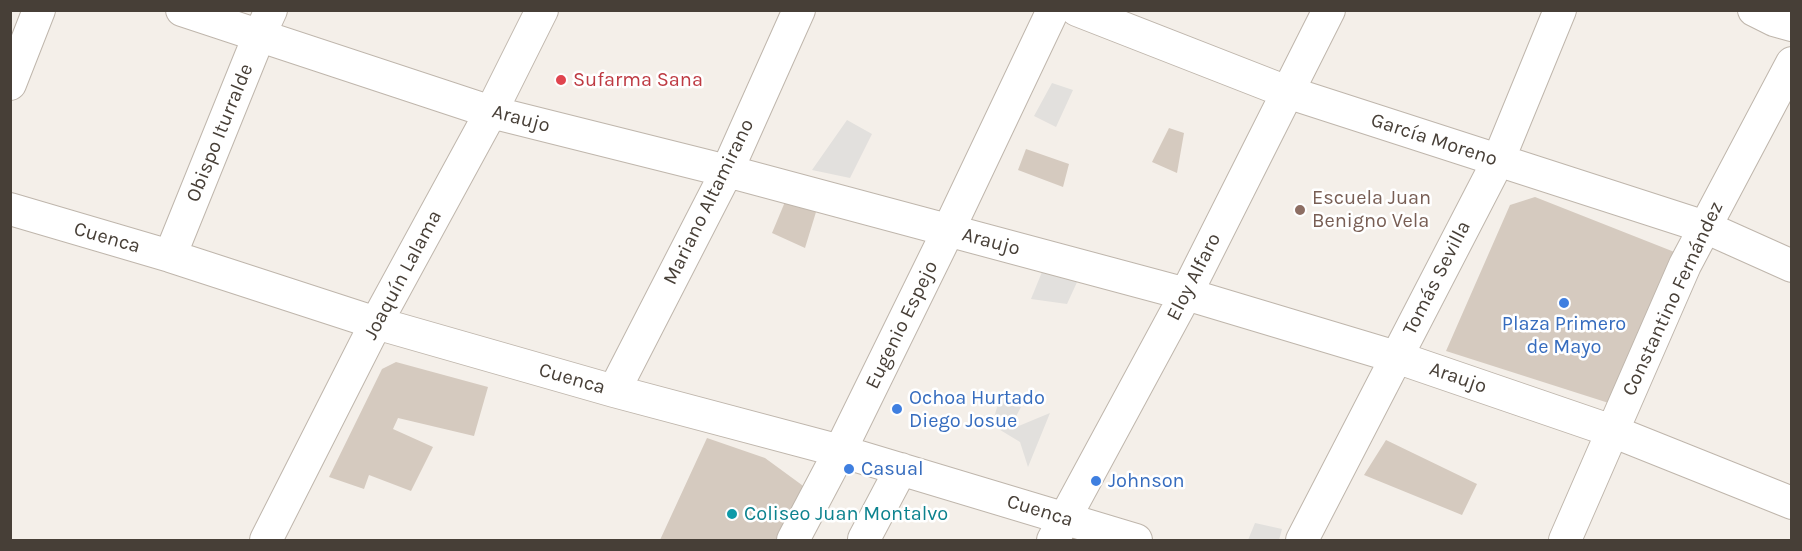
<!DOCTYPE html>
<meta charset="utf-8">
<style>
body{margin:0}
#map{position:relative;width:1802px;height:551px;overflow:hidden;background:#f4efe9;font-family:Karla,sans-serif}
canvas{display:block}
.frame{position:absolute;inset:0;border:12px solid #473f37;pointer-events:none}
</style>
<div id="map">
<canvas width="1802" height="551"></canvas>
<div class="frame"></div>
</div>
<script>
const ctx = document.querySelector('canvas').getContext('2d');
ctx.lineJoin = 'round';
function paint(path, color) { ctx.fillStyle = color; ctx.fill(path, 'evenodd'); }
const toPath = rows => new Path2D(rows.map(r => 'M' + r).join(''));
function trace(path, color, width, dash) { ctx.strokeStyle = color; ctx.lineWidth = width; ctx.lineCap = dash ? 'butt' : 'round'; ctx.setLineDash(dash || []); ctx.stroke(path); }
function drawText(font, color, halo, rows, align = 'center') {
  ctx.font = font + ' Karla,sans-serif'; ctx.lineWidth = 5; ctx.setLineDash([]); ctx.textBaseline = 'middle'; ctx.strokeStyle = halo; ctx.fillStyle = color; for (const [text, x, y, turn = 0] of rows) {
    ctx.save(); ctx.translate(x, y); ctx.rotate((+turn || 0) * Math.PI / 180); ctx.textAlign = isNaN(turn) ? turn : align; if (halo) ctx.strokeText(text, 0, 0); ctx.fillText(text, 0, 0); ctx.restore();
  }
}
const parking = toPath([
 [1052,83,1073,90,1056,127,1034,116],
 [847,120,872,134,850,178,812,170],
 [1044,267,1078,280,1067,304,1031,299],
 [1001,393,1022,405,1009,430,1050,413,1028,467,1020,442,992,425],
 [1255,523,1282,529,1279,540,1248,540]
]);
const building = toPath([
 [1169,128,1184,133,1177,173,1152,162],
 [1026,149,1069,164,1063,187,1018,170],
 [787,197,816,212,805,248,772,233],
 [1535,197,1682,255,1615,405,1446,351,1510,205],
 [396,362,488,387,474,436,398,418,393,429,433,447,411,491,369,475,364,489,329,477,382,369],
 [707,438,765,458,806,488,779,540,660,540],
 [1386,440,1477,484,1462,515,1364,475]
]);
const minor = toPath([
 [182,10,491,112,727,171,1186,294,1396,357,1612,431,1792,503],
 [1077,10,1287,92,1705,227,1792,266],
 [1754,10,1774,20,1792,25],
 [10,84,39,10],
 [10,209,170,256,376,323,614,391,840,451,1136,540],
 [170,256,259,36,271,10],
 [614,391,727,171,799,10],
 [864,539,901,469],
 [266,540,376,323,491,112,542,10],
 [793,540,840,451,948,231,1053,10],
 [1053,540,1186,294,1329,10],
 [1302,540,1498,161,1560,10],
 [1565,540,1685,265,1792,63]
]);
const markers = [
 [561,80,6,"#e0444e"],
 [1300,210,6,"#8d6e63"],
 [1564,303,6,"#3f7fe0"],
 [897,409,6,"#3f7fe0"],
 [849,469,6,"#3f7fe0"],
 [1096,481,6,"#3f7fe0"],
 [732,514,6,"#0f9aa8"]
];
const healthNames = [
 ["Sufarma Sana",573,80]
];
const streetNames = [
 ["Araujo",521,119,15],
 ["Obispo Iturralde",220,133,-68],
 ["García Moreno",1434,140,18],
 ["Mariano Altamirano",709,202,-64],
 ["Cuenca",107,238,16],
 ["Araujo",991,242,15],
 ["Joaquín Lalama",403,275,-62],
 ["Eloy Alfaro",1194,277,-63],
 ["Tomás Sevilla",1437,278,-63],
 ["Constantino Fernández",1673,299,-65],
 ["Eugenio Espejo",902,325,-64],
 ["Araujo",1458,378,19],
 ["Cuenca",572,379,16],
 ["Cuenca",1040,511,17]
];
const educationNames = [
 ["Escuela Juan",1312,198],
 ["Benigno Vela",1312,221]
];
const shopNames = [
 ["Plaza Primero",1564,324,"center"],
 ["de Mayo",1564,347,"center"],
 ["Ochoa Hurtado",909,398],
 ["Diego Josue",909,421],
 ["Casual",861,469],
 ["Johnson",1108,481]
];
const cultureNames = [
 ["Coliseo Juan Montalvo",744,514]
];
paint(parking, '#e2e0dd');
paint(building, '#d5cabf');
trace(minor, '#bfb6ac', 34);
trace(minor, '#fff', 32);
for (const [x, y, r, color] of markers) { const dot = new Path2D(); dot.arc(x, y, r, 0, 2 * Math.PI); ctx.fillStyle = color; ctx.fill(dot); trace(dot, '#fff', 2); }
drawText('20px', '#be3a42', '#fff', healthNames, 'left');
drawText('20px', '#473f37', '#fff', streetNames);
drawText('20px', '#785e54', '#fff', educationNames, 'left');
drawText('20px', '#366cbe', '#fff', shopNames, 'left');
drawText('20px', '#0d838f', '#fff', cultureNames, 'left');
</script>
